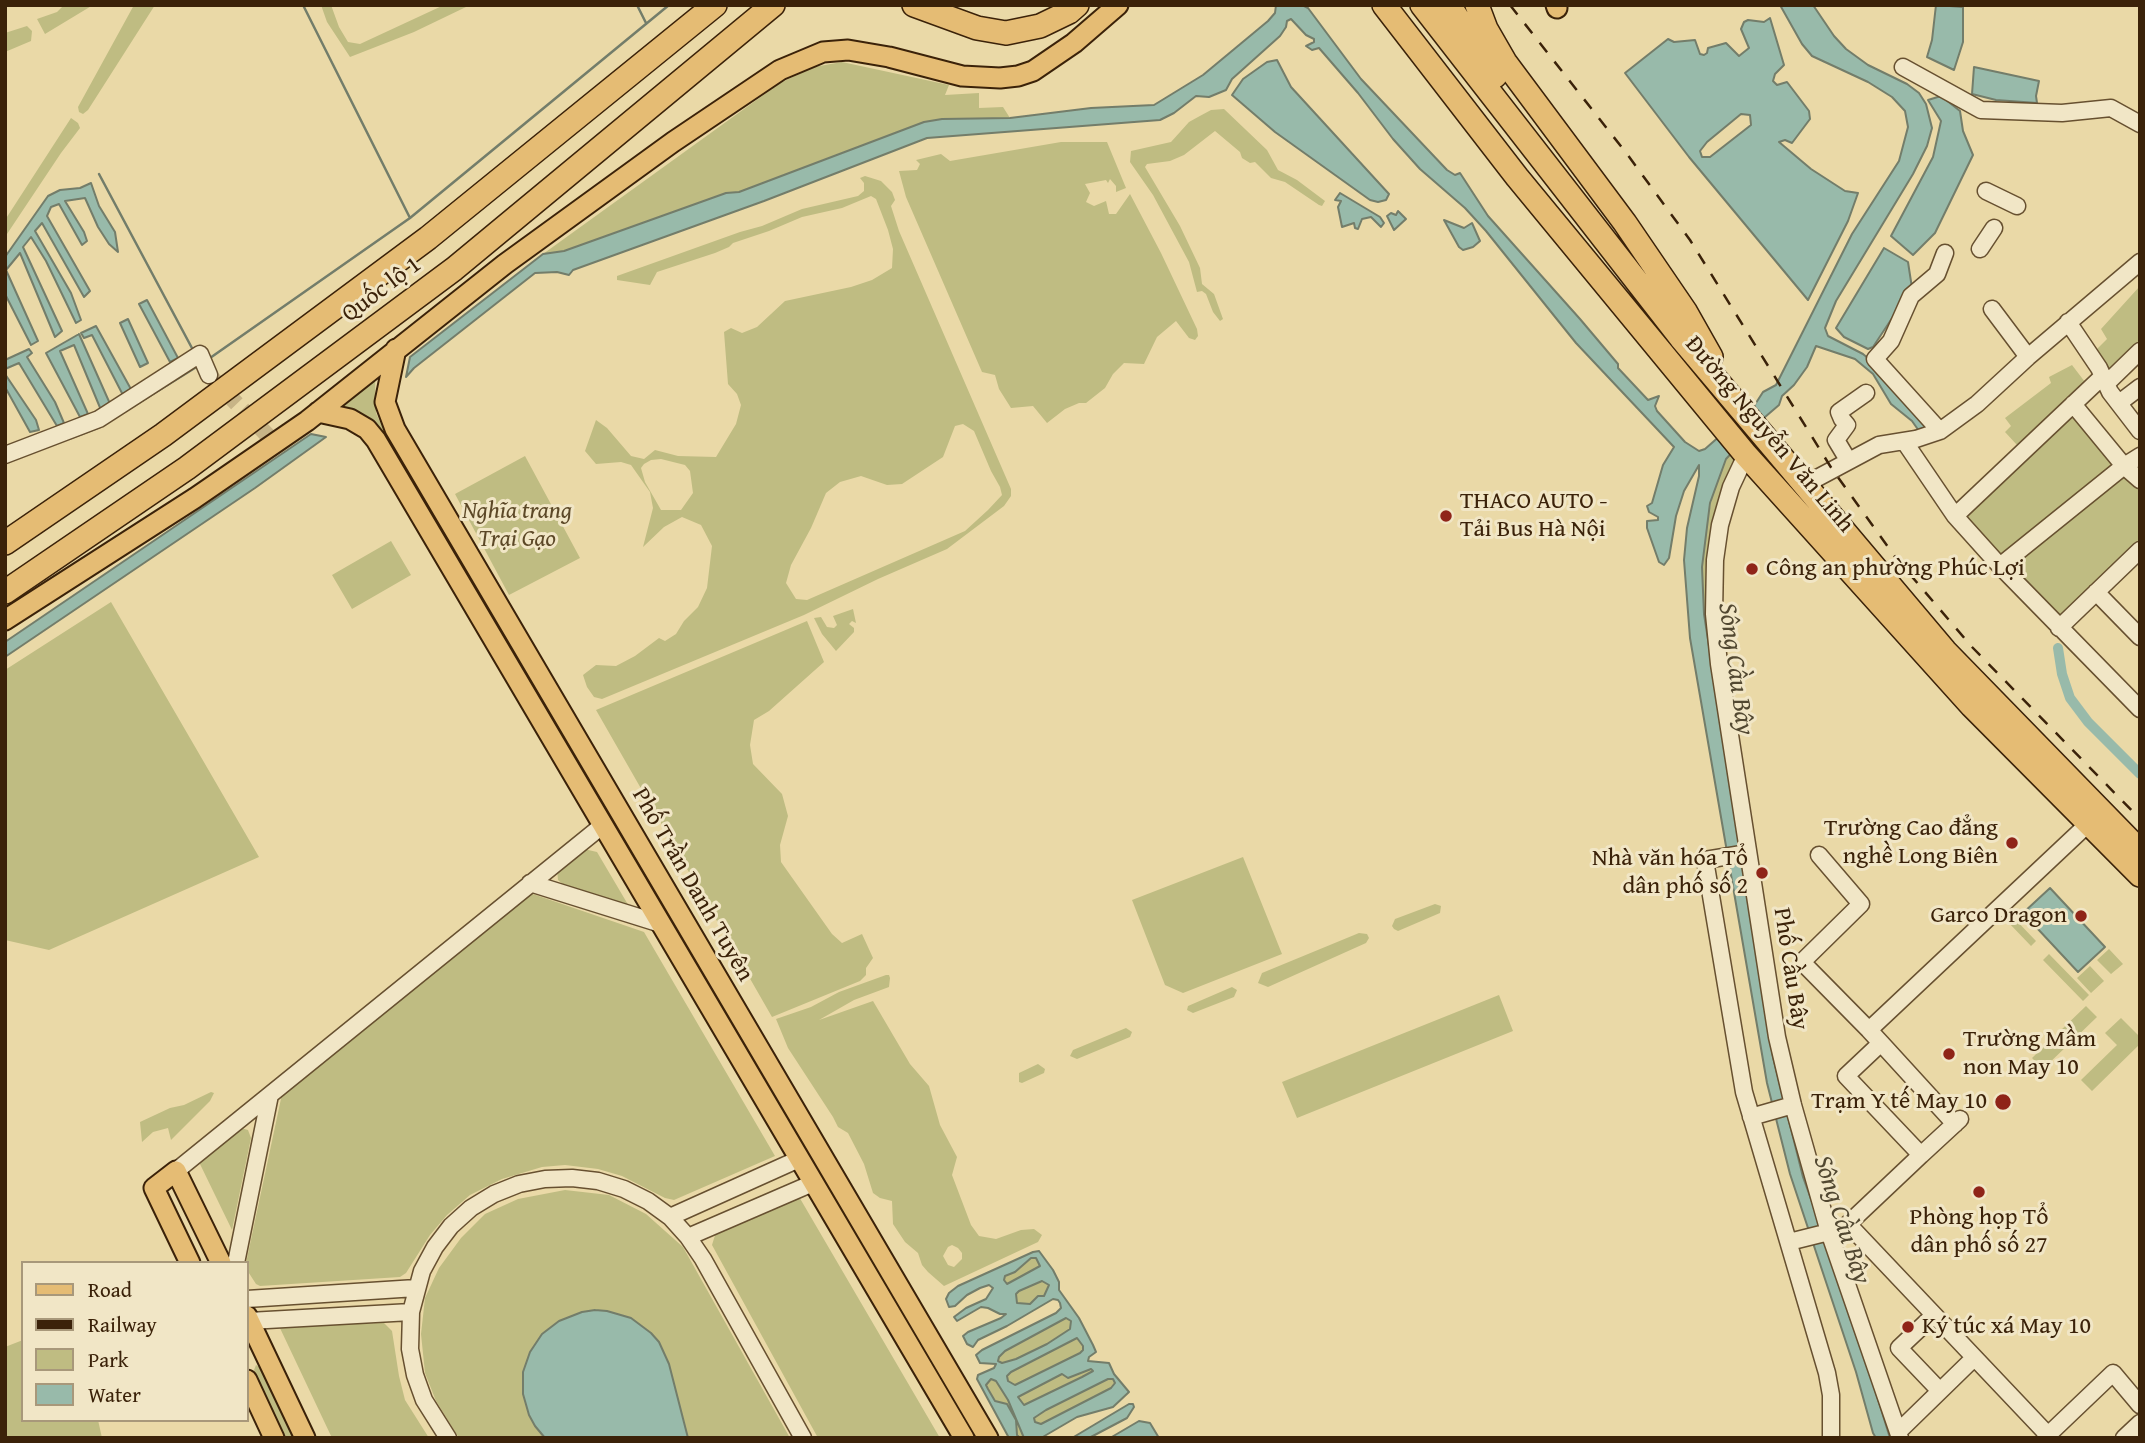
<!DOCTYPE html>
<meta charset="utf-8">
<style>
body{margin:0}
#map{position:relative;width:2145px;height:1443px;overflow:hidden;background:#ead9a7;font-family:"Gentium Book Plus",serif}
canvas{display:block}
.frame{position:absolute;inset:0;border:7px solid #3b2209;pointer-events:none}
.legend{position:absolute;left:21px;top:1261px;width:228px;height:161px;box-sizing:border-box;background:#f1e6c6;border:2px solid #a8987a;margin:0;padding:9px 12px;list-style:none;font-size:21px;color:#3b2209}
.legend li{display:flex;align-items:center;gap:14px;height:35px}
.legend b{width:35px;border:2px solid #a8987a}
</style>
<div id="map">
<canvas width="2145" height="1443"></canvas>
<div class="frame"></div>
<ul class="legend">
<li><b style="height:9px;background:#e5bc74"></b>Road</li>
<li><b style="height:9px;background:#3b2209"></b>Railway</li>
<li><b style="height:19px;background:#bfbc82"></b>Park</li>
<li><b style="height:19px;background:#98baaa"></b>Water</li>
</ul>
</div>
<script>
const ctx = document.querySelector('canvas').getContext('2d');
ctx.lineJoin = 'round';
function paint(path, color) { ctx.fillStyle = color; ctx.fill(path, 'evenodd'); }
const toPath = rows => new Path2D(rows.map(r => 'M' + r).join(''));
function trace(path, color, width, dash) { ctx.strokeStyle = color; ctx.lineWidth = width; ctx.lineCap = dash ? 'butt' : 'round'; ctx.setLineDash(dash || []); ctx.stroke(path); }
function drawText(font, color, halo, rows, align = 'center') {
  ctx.font = font + ' "Gentium Book Plus",serif'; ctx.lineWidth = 6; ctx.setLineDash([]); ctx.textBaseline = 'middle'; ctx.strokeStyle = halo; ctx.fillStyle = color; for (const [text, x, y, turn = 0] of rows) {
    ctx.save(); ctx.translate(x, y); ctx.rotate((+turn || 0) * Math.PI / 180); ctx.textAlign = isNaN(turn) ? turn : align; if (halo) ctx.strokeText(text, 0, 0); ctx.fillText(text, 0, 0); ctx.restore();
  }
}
const green = toPath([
 [64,5,93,5,45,34,37,19,57,12],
 [134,5,155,5,88,110,83,114,79,112,78,107],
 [321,5,331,5,339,27,348,42,360,44,444,5,466,7,414,32,350,57,327,22],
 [27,26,32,31,31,41,5,52,5,33],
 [842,62,949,85,945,95,979,93,979,108,1003,107,1010,118,942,119,924,122,739,192,564,251,543,254,780,83,814,67],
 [1224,109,1267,150,1278,170,1297,180,1325,201,1322,206,1319,205,1285,182,1271,178,1255,162,1250,163,1242,158,1240,152,1215,131,1184,155,1170,161,1147,164,1145,167,1180,226,1200,268,1202,284,1214,294,1223,319,1220,321,1213,312,1206,294,1202,291,1197,292,1189,262,1153,195,1130,162,1131,151,1171,142,1189,122,1198,117,1211,110],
 [71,118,78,123,80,128,61,153,5,237,5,220],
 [1061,142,1107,142,1126,188,1116,192,1116,186,1110,179,1108,183,1106,180,1085,184,1090,193,1086,202,1094,206,1106,201,1109,214,1116,214,1130,194,1161,253,1197,329,1198,336,1195,340,1189,338,1176,321,1157,337,1144,364,1124,363,1113,374,1105,388,1086,403,1079,403,1065,409,1047,423,1033,406,1011,408,999,389,995,375,982,372,906,197,899,171,917,170,920,164,916,160,941,154,950,161],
 [865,176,881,181,892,192,895,200,891,206,899,231,1011,489,1011,496,1004,506,947,549,878,579,804,615,602,699,594,697,587,687,583,675,596,665,616,666,635,656,659,638,665,641,676,634,684,621,698,607,707,588,712,546,701,525,682,517,664,527,643,547,653,508,650,492,631,465,621,462,596,464,585,451,596,420,607,428,631,456,644,459,655,450,678,456,716,457,736,424,741,405,737,394,728,384,724,332,731,328,742,333,757,327,785,301,851,287,872,280,892,268,893,249,888,230,876,199,871,196,842,208,802,217,769,231,733,243,729,247,715,253,657,272,650,285,617,280,617,276,740,232,762,226,802,209,858,196,864,191,864,183,860,178],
 [963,424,974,431,991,471,1000,487,1002,495,988,510,965,531,807,600,796,599,786,583,791,565,811,528,826,493,840,482,861,476,887,485,902,484,943,457,955,426],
 [661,459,685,465,690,471,693,493,681,510,661,510,645,482,641,468,644,464,651,460],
 [2140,286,2140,343,2113,379,2096,350,2107,339,2101,329],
 [2072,365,2085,382,2017,445,2005,432,2011,426,2005,418,2051,383,2049,377],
 [375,376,376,413,382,426,584,771,582,774,377,430,331,408],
 [2073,404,2140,480,2140,550,2059,628,1955,516],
 [1729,453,1734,459,1725,479,1716,509,1710,546,1745,846,1822,1225,1817,1220,1803,1177,1773,1057,1704,614,1702,567,1705,532,1714,489],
 [525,456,580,558,509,595,455,494],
 [391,541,411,575,352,609,332,575],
 [111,602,259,857,49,950,5,940,5,670],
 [853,609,856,623,852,621,849,624,854,628,854,632,836,651,822,634,814,618,821,617,827,627,834,628,837,625,833,616],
 [807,621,824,662,769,711,754,720,750,745,753,764,782,794,788,816,780,845,781,862,832,934,842,943,862,934,873,958,866,968,866,975,860,981,772,1017,596,710],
 [584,849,597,852,630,908,566,887,558,880,557,869],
 [632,854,793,1125,789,1127,629,856],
 [1243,857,1282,954,1183,993,1165,985,1132,900],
 [527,892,644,932,775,1156,674,1200,665,1198,622,1176,598,1169,565,1165,542,1167,502,1179,470,1195,447,1215,430,1235,406,1273,400,1277,260,1286,256,1284,247,1270,246,1263,282,1094],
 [1435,904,1441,906,1440,913,1398,931,1394,929,1392,926,1395,919],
 [2012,916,2036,941,2031,946,2007,921],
 [1359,933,1367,934,1369,938,1366,943,1268,987,1258,983,1262,973],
 [2109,949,2123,964,2111,974,2097,960],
 [2049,954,2089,995,2083,1001,2043,960],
 [2090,966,2104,981,2091,993,2077,978],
 [886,975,889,975,890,978,889,987,854,1000,819,1020,873,1001,910,1064,929,1086,940,1125,957,1157,952,1175,971,1225,979,1236,996,1239,1021,1230,1034,1229,1042,1235,1038,1242,944,1286,928,1272,922,1265,918,1253,905,1242,893,1224,892,1201,880,1198,873,1193,864,1164,848,1133,838,1127,833,1117,788,1048,776,1019,811,1007,839,992],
 [952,1245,958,1248,962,1253,962,1259,954,1267,948,1265,943,1256,948,1247],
 [1232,987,1237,990,1234,997,1193,1013,1187,1010,1188,1006],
 [1499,995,1513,1031,1297,1118,1282,1082],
 [2086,1006,2097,1017,2043,1069,2032,1058],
 [2121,1018,2140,1037,2140,1044,2092,1091,2081,1080,2117,1045,2105,1033],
 [1126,1028,1132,1032,1130,1037,1077,1059,1070,1056,1073,1050],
 [1038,1064,1045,1069,1044,1073,1022,1083,1019,1082,1019,1073],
 [211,1092,214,1093,210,1101,171,1140,168,1128,153,1132,142,1142,140,1122,170,1108,184,1105],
 [241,1128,248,1130,251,1138,232,1230,199,1162],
 [565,1190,609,1195,646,1214,683,1247,790,1438,459,1438,436,1401,425,1373,421,1334,425,1298,439,1268,461,1238,485,1214,518,1199],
 [798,1195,940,1438,818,1438,712,1245,716,1232],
 [841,1209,945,1378,939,1380,839,1211],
 [1031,1258,1036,1258,1041,1266,1008,1284,1004,1280,1005,1276,1015,1272],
 [1038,1281,1042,1281,1049,1285,1044,1296,1030,1304,1017,1304,1016,1293],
 [1066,1318,1071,1321,1071,1329,1047,1344,1016,1359,1002,1363,998,1361,999,1357,1005,1351],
 [384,1323,392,1331,399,1376,405,1400,429,1438,332,1438,279,1326],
 [1077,1338,1083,1346,1084,1350,1080,1354,1015,1385,1008,1381,1007,1376,1011,1372],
 [23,1340,23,1420,98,1420,102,1438,5,1438,5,1347],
 [256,1365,259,1367,293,1438,286,1438,254,1370],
 [1091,1369,1093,1371,1082,1377,1024,1405,1018,1397,1062,1373,1066,1376],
 [991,1378,996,1380,1008,1400,1024,1438,1017,1435,1016,1420,1007,1405,995,1401,988,1389,986,1386],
 [1108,1379,1113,1379,1116,1383,1111,1388,1041,1424,1035,1422,1034,1418,1046,1410]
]);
const water = toPath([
 [1276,5,1302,5,1308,8,1361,79,1447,170,1455,175,1460,173,1488,216,1580,319,1618,364,1618,368,1648,400,1659,396,1655,406,1657,411,1685,442,1699,451,1705,449,1754,406,1763,392,1776,385,1852,234,1899,161,1908,127,1905,111,1892,97,1868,82,1812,56,1802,44,1780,5,1813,5,1834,36,1846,49,1868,65,1907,84,1919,93,1926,104,1932,128,1927,146,1913,174,1836,301,1825,328,1828,336,1863,354,1875,364,1930,429,1919,431,1912,421,1891,404,1873,374,1855,359,1816,346,1807,367,1794,385,1782,396,1779,405,1765,417,1726,459,1710,503,1702,567,1704,614,1773,1057,1803,1177,1845,1293,1890,1438,1876,1438,1873,1433,1856,1372,1790,1174,1767,1083,1690,638,1684,560,1687,528,1699,476,1699,465,1684,491,1676,516,1669,558,1664,565,1659,562,1647,528,1647,521,1658,520,1658,517,1649,512,1647,506,1652,503,1663,465,1674,447,1576,343,1486,231,1465,208,1420,169,1393,139,1358,93,1319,48,1312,50,1306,46,1314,42,1314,39,1306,35,1291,19,1287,21,1286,27,1280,36,1232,79,1226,90,1209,97,1196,96,1174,113,1160,120,927,138,764,201,573,270,569,275,557,272,535,273,414,368,406,377,410,357,543,254,564,251,726,193,739,192,924,122,942,119,1010,118,1091,108,1154,105,1203,75,1268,21,1275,13,1276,5],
 [1936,5,1963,7,1963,42,1954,70,1927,57,1932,40,1936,5],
 [1770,18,1784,65,1775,74,1773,81,1777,85,1787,82,1809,111,1810,119,1792,143,1785,140,1779,142,1811,169,1845,191,1858,193,1848,221,1808,300,1689,157,1625,73,1668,39,1674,42,1695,40,1700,54,1704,55,1707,53,1708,48,1726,43,1739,56,1749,48,1741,29,1744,22,1748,20,1764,22,1770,18],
 [1741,114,1750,115,1751,125,1710,157,1702,157,1700,151,1707,142,1741,114],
 [1277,60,1291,87,1389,194,1386,200,1378,202,1370,200,1275,132,1232,95,1243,79,1267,62,1277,60],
 [1974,67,2039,81,2036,96,2037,103,1996,100,1972,94,1974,67],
 [1941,96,1960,111,1963,131,1973,155,1935,233,1913,255,1891,236,1933,157,1941,121,1928,100,1941,96],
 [91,183,99,206,115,232,118,252,109,244,98,227,85,198,65,201,84,232,87,241,82,245,59,204,51,207,47,216,90,291,84,297,42,223,35,231,71,293,81,320,76,323,46,261,31,237,23,247,62,331,55,337,20,253,6,270,38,341,31,345,5,294,5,257,48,196,60,190,80,188,91,183],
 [1340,193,1380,217,1384,223,1381,227,1371,217,1362,219,1358,229,1355,228,1354,223,1342,227,1338,207,1341,201,1335,200,1340,193],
 [1398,211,1406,219,1394,230,1387,216,1391,213,1396,215,1398,211],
 [1444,220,1464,228,1472,223,1480,241,1473,247,1463,250,1459,247,1444,220],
 [1884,248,1908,262,1912,288,1873,347,1868,349,1844,337,1836,328,1884,248],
 [147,300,178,358,170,362,139,304,147,300],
 [128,319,148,363,140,367,120,323,128,319],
 [96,326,132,391,125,399,92,335,84,338,81,333,96,326],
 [79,334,111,406,101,410,74,345,60,351,88,414,80,417,46,353,79,334],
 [29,349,32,353,27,357,55,402,64,423,57,426,19,363,5,369,5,360,29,349],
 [5,374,36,420,39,430,30,432,5,387,5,374],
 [311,434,326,437,255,488,5,657,5,642,311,434],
 [2050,888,2105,947,2078,972,2023,913,2050,888],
 [1039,1251,1053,1270,1059,1282,1059,1290,1079,1318,1093,1345,1096,1352,1089,1357,1088,1361,1109,1363,1114,1374,1129,1392,1113,1407,1077,1417,1041,1438,1024,1438,1008,1400,996,1381,991,1379,986,1385,988,1389,995,1401,1007,1404,1016,1420,1017,1435,1020,1438,1009,1438,977,1379,978,1375,994,1368,996,1364,980,1363,976,1355,982,1350,1056,1313,1061,1308,1060,1303,1058,1300,1053,1299,1007,1326,978,1340,973,1347,967,1344,963,1336,968,1332,1001,1318,1006,1314,1000,1314,988,1308,981,1307,957,1321,954,1317,966,1308,986,1299,993,1288,989,1285,980,1288,967,1295,955,1306,949,1307,946,1299,949,1293,958,1286,1033,1252,1039,1251],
 [1031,1258,1036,1258,1040,1266,1007,1284,1004,1280,1005,1276,1015,1272,1031,1258],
 [1042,1281,1049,1285,1044,1296,1038,1296,1030,1304,1017,1303,1016,1294,1019,1291,1042,1281],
 [1066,1318,1071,1321,1070,1329,1047,1344,1016,1359,1002,1363,998,1361,999,1357,1005,1351,1066,1318],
 [1077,1338,1083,1346,1083,1350,1080,1353,1015,1385,1008,1381,1007,1376,1011,1372,1077,1338],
 [1091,1369,1093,1371,1082,1377,1024,1405,1018,1397,1062,1374,1068,1378,1091,1369],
 [1108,1379,1113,1379,1115,1383,1111,1388,1041,1424,1035,1422,1034,1418,1046,1410,1108,1379],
 [595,1310,607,1311,631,1318,651,1333,659,1342,669,1364,688,1438,545,1438,535,1426,529,1415,523,1394,523,1372,530,1352,542,1334,559,1321,582,1312,595,1310],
 [1129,1404,1133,1404,1134,1407,1127,1418,1089,1438,1072,1438,1129,1404],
 [1139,1421,1150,1423,1159,1438,1110,1438,1139,1421]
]);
const stream = toPath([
 [303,5,410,218],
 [637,5,646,23],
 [99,174,193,350],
 [210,358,410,218,669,5],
 [71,438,100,427,198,366]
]);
const canal = toPath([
 [2058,648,2062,674,2070,698,2088,722,2140,774]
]);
const minorTunnel = toPath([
 [209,375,275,443]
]);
const minor = toPath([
 [1903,67,1981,110,2062,113,2111,108,2140,124],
 [1986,191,2017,206],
 [1980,249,1994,228],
 [1992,309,2028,357],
 [2068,322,2099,368,2110,392,2140,431],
 [2106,384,2140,351],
 [2119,403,2140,387],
 [1940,431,1875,359,1891,341,1911,296,1937,274,1945,253],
 [1904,441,1955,516,2000,566,2140,709],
 [5,455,99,419,200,354,209,375],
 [1746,455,1731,487,1720,525,1715,560,1714,614,1719,664,1777,1037,1793,1105,1829,1232,1900,1438],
 [2140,456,2124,466,2140,480],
 [1848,460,1836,440,1847,425,1842,419,1839,412,1866,393],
 [1806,484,1879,445,1916,439,1940,431,1977,404,2028,357,2140,262],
 [1955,516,2103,376],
 [2000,566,2124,466,2073,404],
 [2096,592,2140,637],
 [2059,628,2140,550],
 [1748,853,1705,860,1744,1092,1827,1373,1831,1395,1831,1438],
 [1819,855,1861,904,1802,962,1869,1030],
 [530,883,661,924],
 [1881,1043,1955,1124],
 [1751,1117,1793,1105],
 [1921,1155,1960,1119],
 [176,1171,603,825],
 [670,1217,799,1159],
 [688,1237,813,1183],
 [1789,1242,1829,1232,1839,1228],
 [236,1263,270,1095],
 [247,1299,416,1288],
 [1934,1315,1899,1348,1940,1391],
 [249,1321,411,1312],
 [1898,1432,1974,1358],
 [448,1438,424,1400,415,1375,410,1349,411,1312,422,1271,435,1247,451,1226,471,1208,494,1194,519,1184,545,1179,572,1178,598,1181,624,1189,648,1201,670,1217,688,1237,703,1259,803,1438],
 [2045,1438,2048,1435,1848,1224,1921,1155,1846,1076,1881,1043,1869,1030,2089,823],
 [2050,1438,2048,1435,2113,1373,2140,1405],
 [2124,1438,2140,1423]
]);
const major = toPath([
 [1556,5,1557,8],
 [396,349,385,402,395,429,988,1438],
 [318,412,350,419,367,429,376,440,964,1438],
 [5,620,195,498,307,421,505,264,673,142,780,70,823,52,848,50,889,57,962,76,1000,78,1018,76,1033,71,1074,43,1118,5],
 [190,1263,154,1188,176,1171,221,1263],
 [247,1316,305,1438],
 [247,1380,274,1438]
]);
const highway = toPath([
 [914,5,977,28,1006,33,1040,26,1069,12,1077,5],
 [1384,5,1517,177,1746,455,1972,706,2140,875],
 [1422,5,1681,338,1945,651,2140,851],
 [1449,5,1495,76],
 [1477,5,1486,29,1505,62,1625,223,1685,311,1711,357],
 [5,543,163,435,428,238,715,5],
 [5,592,187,468,454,269,773,5]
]);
const rail = toPath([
 [1510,5,1627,154,1690,240,1832,469,1896,558,1972,647,2140,819]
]);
const markers = [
 [1446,516,7,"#8f2418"],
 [1752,569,7,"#8f2418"],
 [2012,843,7,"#8f2418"],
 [1762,873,7,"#8f2418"],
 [2081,916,7,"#8f2418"],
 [1949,1054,7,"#8f2418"],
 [2003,1102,9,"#8f2418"],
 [1979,1192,7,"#8f2418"],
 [1908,1327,7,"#8f2418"]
];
const streetNames = [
 ["Quốc lộ 1",382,290,-37],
 ["Đường Nguyễn Văn Linh",1769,435,50],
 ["Phố Trần Danh Tuyên",692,885,60],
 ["Phố Cầu Bây",1790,969,81]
];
const poiNames = [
 ["THACO AUTO -",1460,502],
 ["Tải Bus Hà Nội",1460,530],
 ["Công an phường Phúc Lợi",1766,569],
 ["Trường Cao đẳng",1998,829,"right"],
 ["nghề Long Biên",1998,857,"right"],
 ["Nhà văn hóa Tổ",1748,859,"right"],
 ["dân phố số 2",1748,887,"right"],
 ["Garco Dragon",2067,916,"right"],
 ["Trường Mầm",1963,1040],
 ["non May 10",1963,1068],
 ["Trạm Y tế May 10",1987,1102,"right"],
 ["Phòng họp Tổ",1979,1218,"center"],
 ["dân phố số 27",1979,1246,"center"],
 ["Ký túc xá May 10",1922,1327]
];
const parkNames = [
 ["Nghĩa trang",517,512],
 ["Trại Gạo",517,540]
];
const waterNames = [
 ["Sông Cầu Bây",1735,669,82],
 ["Sông Cầu Bây",1841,1220,72]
];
paint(green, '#bfbc82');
paint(water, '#98baaa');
trace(water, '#737d6a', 2);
trace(stream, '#737d6a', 2.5);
trace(canal, '#98baaa', 10);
trace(minorTunnel, '#c7b487', 16, [16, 8]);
trace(minor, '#675030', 19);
trace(major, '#3b2209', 23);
trace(highway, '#3b2209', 26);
trace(minor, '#f1e6c6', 16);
trace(major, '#e5bc74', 19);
trace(highway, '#e5bc74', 23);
trace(rail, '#3b2209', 2.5, [12, 12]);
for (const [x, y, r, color] of markers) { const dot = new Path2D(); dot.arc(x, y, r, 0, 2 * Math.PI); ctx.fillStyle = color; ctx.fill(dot); trace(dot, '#f1e6c6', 2.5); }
drawText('24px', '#3b2209', '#f1e6c6', streetNames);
drawText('24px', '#3b2209', '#f1e6c6', poiNames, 'left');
drawText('italic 24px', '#5c4827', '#f1e6c6', parkNames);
drawText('italic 26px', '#524831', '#f1e6c6', waterNames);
</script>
